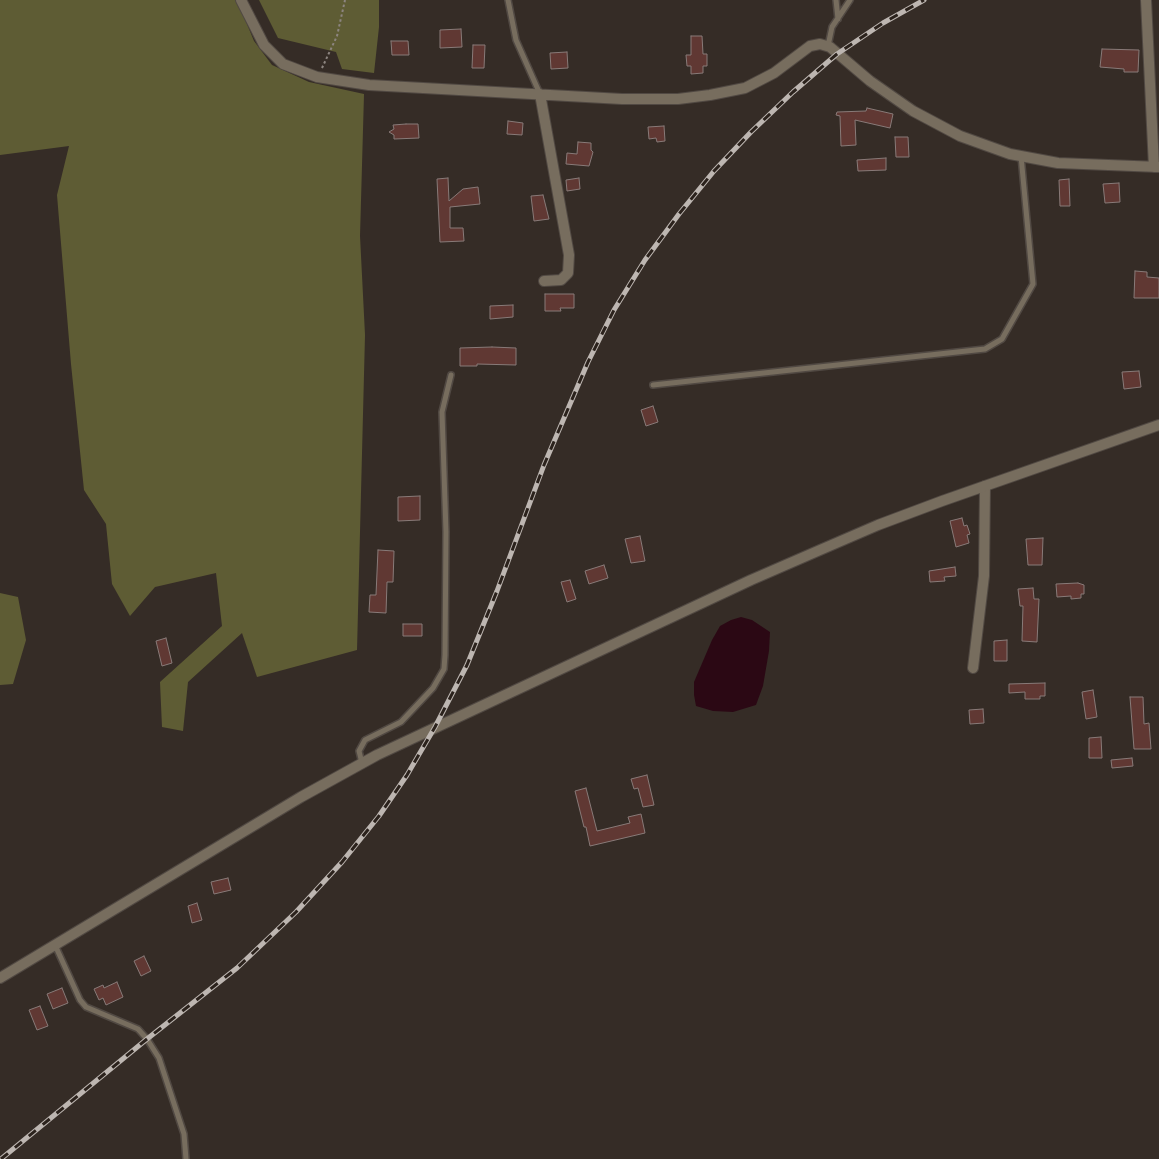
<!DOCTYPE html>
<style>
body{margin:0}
canvas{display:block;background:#352c26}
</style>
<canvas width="1159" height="1159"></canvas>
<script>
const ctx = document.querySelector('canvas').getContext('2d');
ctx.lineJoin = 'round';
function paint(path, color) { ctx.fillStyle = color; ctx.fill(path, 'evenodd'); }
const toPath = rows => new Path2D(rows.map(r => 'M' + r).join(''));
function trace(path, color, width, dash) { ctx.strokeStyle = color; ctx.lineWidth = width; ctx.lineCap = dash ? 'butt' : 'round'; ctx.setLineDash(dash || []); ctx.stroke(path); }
const forest = toPath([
 [0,0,237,0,254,41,272,65,309,82,364,94,360,236,365,335,357,650,257,677,242,633,188,682,183,731,162,727,160,682,222,626,216,573,155,587,130,616,112,584,106,524,84,490,71,364,57,195,69,146,0,155],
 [259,0,379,0,379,27,374,73,342,69,336,52,278,38],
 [0,593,18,597,26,640,13,684,0,685]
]);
const water = toPath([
 [741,617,752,620,770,632,769,651,763,686,756,705,733,712,713,711,696,706,694,695,694,682,712,640,720,626,731,620]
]);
const building = toPath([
 [461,29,462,47,440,48,440,30,461,29],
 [691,36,702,36,703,54,707,54,707,66,703,66,703,73,691,74,691,66,687,66,686,55,691,55,691,36],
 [391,41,408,41,409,55,392,55,391,41],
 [473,45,485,45,484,68,472,68,473,45],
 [1102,49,1139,50,1138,72,1124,72,1124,69,1100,67,1102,49],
 [567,52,568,68,551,69,550,53,567,52],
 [867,108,893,114,890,128,855,120,856,145,841,146,840,116,836,115,837,112,866,111,867,108],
 [508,121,523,123,522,135,507,134,508,121],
 [406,124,418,124,419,138,394,139,394,135,389,132,394,129,393,125,406,124],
 [664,126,665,141,657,142,656,138,649,139,648,127,664,126],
 [895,137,908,137,909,157,896,157,895,137],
 [578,142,591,143,591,150,593,152,589,166,566,164,567,153,577,154,578,142],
 [886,158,886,170,858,171,857,160,886,158],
 [448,178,449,201,463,189,478,187,480,204,450,207,450,228,463,228,464,241,440,242,437,179,448,178],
 [579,178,580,189,567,191,566,180,579,178],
 [1069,179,1070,206,1060,206,1059,180,1069,179],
 [1119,183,1120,202,1105,203,1103,184,1119,183],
 [543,195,549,219,534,221,531,196,543,195],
 [1135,271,1147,272,1147,277,1159,278,1159,298,1134,298,1135,271],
 [545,294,574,294,574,308,560,308,561,311,545,311,545,294],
 [513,305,513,317,490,319,490,306,513,305],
 [492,347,516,348,516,365,477,364,477,366,460,366,460,348,492,347],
 [1139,371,1141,387,1124,389,1122,372,1139,371],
 [653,406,658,422,646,426,641,410,653,406],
 [420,496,420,520,398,521,398,497,420,496],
 [962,518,964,526,967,525,970,534,967,535,969,543,956,547,950,521,962,518],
 [640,536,645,561,631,563,625,539,640,536],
 [1043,538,1042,565,1028,565,1026,539,1043,538],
 [378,550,394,551,393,582,387,582,386,613,369,612,370,595,376,595,378,550],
 [604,565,608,578,589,584,585,571,604,565],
 [955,567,956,576,944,577,945,581,930,582,929,571,955,567],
 [570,580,576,599,567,602,561,582,570,580],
 [1078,583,1084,585,1084,594,1081,594,1081,598,1071,599,1071,596,1057,597,1056,584,1078,583],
 [1033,588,1034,599,1039,599,1037,642,1022,641,1023,606,1020,606,1018,589,1033,588],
 [403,624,422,624,422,636,403,636,403,624],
 [166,638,172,663,162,666,156,641,166,638],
 [1007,640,1007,661,994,661,994,641,1007,640],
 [1045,683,1045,696,1040,696,1040,699,1025,699,1025,692,1009,693,1009,684,1045,683],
 [1093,690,1097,717,1086,719,1082,692,1093,690],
 [1130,697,1143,697,1144,724,1149,723,1151,749,1134,749,1130,697],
 [983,709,984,723,970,724,969,710,983,709],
 [1101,737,1102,758,1089,758,1089,738,1101,737],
 [1132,758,1133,766,1112,768,1111,760,1132,758],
 [647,775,654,805,643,807,638,788,634,789,631,779,647,775],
 [586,788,597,831,630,823,628,817,641,814,645,833,590,846,586,827,584,827,575,791,586,788],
 [228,878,231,890,214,894,211,882,228,878],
 [197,903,202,920,192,923,188,906,197,903],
 [144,956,151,971,141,976,134,961,144,956],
 [117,982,123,997,106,1005,103,998,99,1000,94,989,103,985,104,988,117,982],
 [62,988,68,1003,53,1009,47,994,62,988],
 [40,1006,48,1026,37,1030,29,1010,40,1006]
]);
const path = toPath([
 [322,68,337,36,345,0]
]);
const service = toPath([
 [508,0,516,40,540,94],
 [836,0,838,19],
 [828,46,832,27,850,0],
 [653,385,985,349,1002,339,1033,284,1021,156],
 [362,763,359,751,365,740,401,722,433,688,444,669,445,655,446,532,442,412,451,375],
 [55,945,80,1000,86,1007,138,1029,147,1039,159,1058,184,1134,186,1159]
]);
const minor = toPath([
 [241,0,264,45,283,64,317,77,369,85,622,99,678,99,710,95,745,88,774,73,810,46,820,44,830,47,870,81,913,111,960,136,1010,154,1058,163,1159,167],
 [1146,0,1154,167],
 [540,94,569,255,568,273,561,280,544,281],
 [973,668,984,576,985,486]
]);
const tertiary = toPath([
 [0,978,301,797,377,755,751,580,820,550,878,525,942,501,1159,425]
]);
const rail = toPath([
 [1,1159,147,1039,237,968,296,912,342,862,379,816,407,775,435,727,467,665,497,591,544,465,588,362,614,310,645,260,679,214,714,171,751,132,793,92,837,54,883,23,924,0]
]);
paint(forest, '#5e5c34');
paint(water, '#2b0814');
paint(building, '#603833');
trace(building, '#887a78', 1);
trace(service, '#514943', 8);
trace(minor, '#514943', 12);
trace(tertiary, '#514943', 12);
trace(path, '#8d8580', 2, [2.5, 2.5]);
trace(service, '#776d5e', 5);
trace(minor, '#776d5e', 10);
trace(tertiary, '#776d5e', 10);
trace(rail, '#bdb6b1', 5);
trace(rail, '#2b221c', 3, [9]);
</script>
